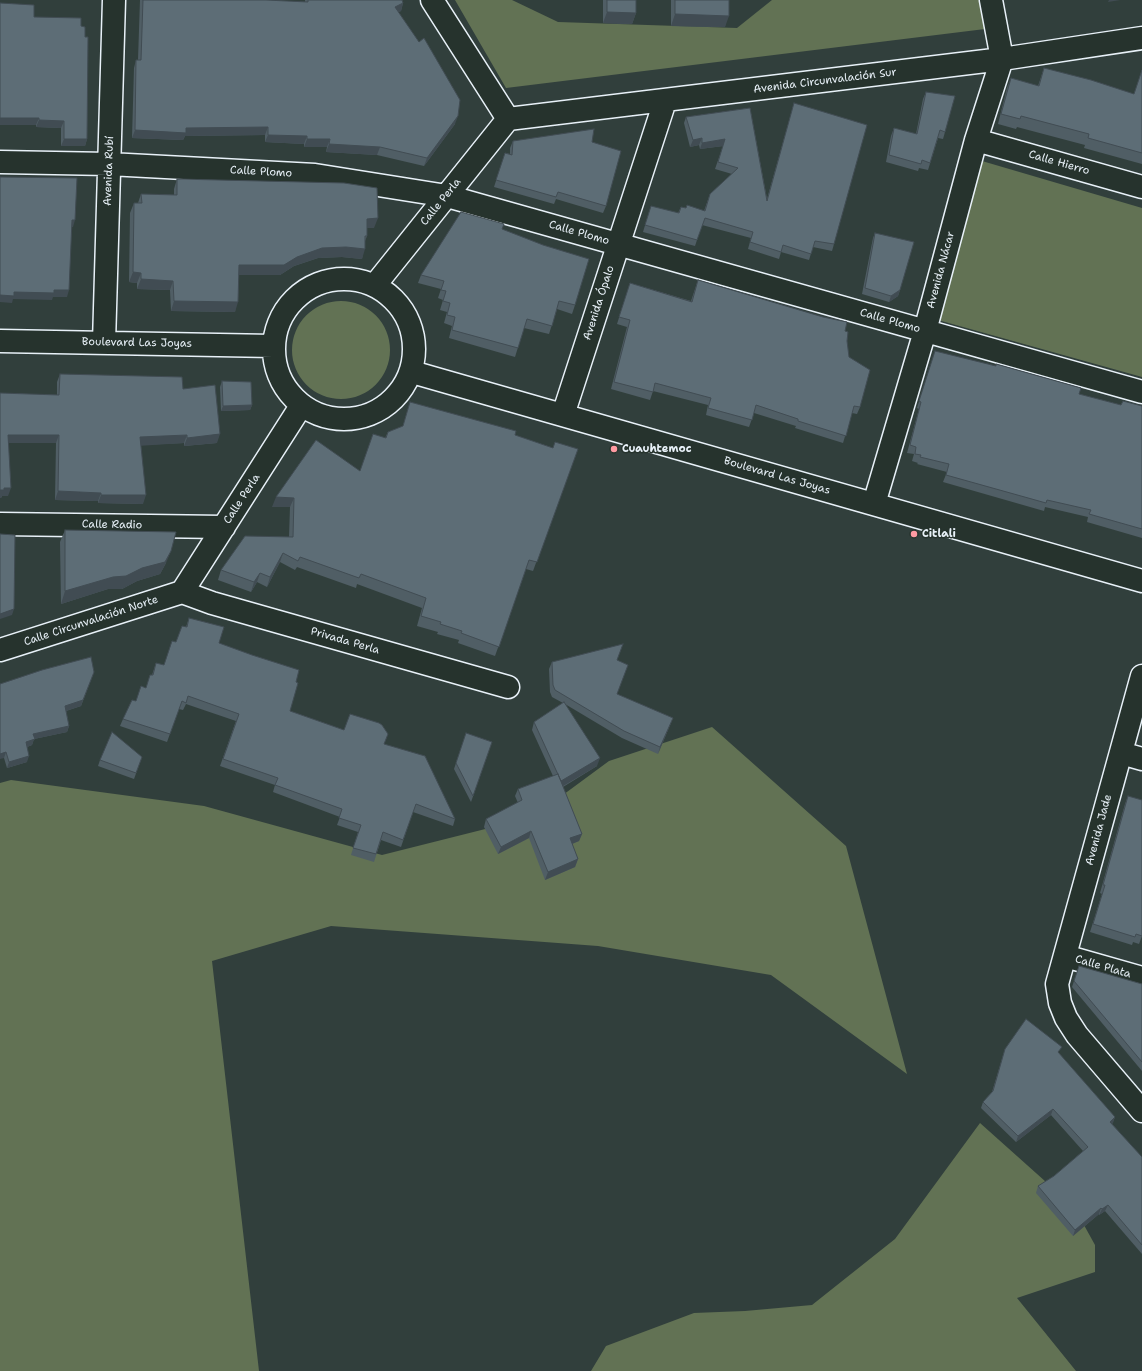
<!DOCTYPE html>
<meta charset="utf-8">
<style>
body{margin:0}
canvas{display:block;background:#313f3c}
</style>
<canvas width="1142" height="1371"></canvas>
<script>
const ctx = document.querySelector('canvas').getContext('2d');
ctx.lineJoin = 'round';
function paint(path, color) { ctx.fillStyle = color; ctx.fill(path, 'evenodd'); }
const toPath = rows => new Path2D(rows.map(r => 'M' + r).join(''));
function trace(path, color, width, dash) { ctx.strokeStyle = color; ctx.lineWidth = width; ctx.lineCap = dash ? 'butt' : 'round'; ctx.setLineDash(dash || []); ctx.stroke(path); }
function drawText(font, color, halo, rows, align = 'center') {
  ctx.font = font + ' "Shantell Sans",sans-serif'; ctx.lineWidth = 3; ctx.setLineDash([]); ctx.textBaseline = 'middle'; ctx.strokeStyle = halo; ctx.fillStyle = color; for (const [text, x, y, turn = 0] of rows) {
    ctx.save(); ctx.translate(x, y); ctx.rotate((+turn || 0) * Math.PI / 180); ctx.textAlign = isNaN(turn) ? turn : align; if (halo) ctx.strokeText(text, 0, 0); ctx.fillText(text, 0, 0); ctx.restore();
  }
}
const green = toPath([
 [455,0,512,0,558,22,737,28,772,0,979,0,985,29,506,88],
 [982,161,1142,208,1142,377,938,320],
 '292 350a49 49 0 1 1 98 0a49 49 0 1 1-98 0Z',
 [712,727,846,846,907,1074,771,975,598,946,331,926,212,961,259,1371,0,1371,0,783,11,780,204,806,382,855,533,817,609,761],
 [980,1123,1074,1207,1095,1245,1095,1272,1017,1298,1076,1371,591,1371,606,1346,694,1313,745,1311,812,1305,895,1239]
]);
const minor = toPath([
 [432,0,508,119],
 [508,119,1002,59,1142,38],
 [976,140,1142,187],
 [0,162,109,164,315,175,447,196,1142,392],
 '274 349a70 70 0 1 1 140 0a70 70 0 1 1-140 0Z',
 [375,285,508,119],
 [0,341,273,346],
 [104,343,114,0],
 [412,372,1142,581],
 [563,415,665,101],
 [874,504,925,331,976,140,1002,59,991,0],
 [0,524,224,527],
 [182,592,212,603,508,687],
 [182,592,301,406],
 [0,650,182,592],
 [1142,676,1057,984,1060,1003,1066,1018,1077,1035,1142,1111],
 [1121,753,1142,759],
 [1065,956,1142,978]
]);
const wall = toPath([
 [140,0,266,0,305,2,305,0,402,0,403,3,401,11,398,12,455,124,424,166,377,155,326,152,327,147,304,147,304,144,265,142,265,135,185,136,183,140,132,138,134,68,136,60,138,60],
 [603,0,636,0,636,13,632,24,603,23],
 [671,0,729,0,725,27,671,26],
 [0,3,34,17,81,26,87,139,85,146,61,146,61,128,36,127,36,125,0,125],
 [1044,68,1134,94,1142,70,1142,164,1084,148,1085,145,1017,127,1016,129,998,124,1007,88,1011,78,1038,86],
 [926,92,945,132,943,139,938,138,928,170,919,168,918,171,886,162,891,136,894,128,916,134,923,99],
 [794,103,834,244,832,251,813,247,809,260,781,252,779,259,748,249,751,238,702,225,695,246,643,232,649,212,678,213,681,207,686,208,704,211,710,194,732,174,715,169,723,146,700,149,699,145,690,147,684,123,686,117,750,108,767,199],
 [513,141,592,142,606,206,603,213,556,199,554,204,494,187,505,153,510,154,510,148],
 [177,179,374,228,367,228,367,236,365,241,362,259,342,257,318,258,294,266,280,275,239,275,235,312,171,311,170,290,137,289,137,283,129,282,130,213,134,203,138,203,141,194,174,195,174,189],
 [502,229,575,305,572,314,557,309,549,334,524,328,515,357,449,338,452,326,444,323,447,312,440,310,443,300,438,298,441,289,418,283,421,275],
 [875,233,900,290,898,296,889,302,862,294,873,238],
 [698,280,845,331,849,357,860,407,857,414,852,413,843,443,795,428,796,426,754,413,749,427,706,415,708,405,653,391,650,400,611,389,627,327,617,324,630,283,691,301],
 [935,351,1079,394,1121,405,1142,406,1142,538,1087,522,1088,517,1045,507,1044,511,943,482,947,472,917,464,918,463,912,461,914,454,907,453,919,409,917,408],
 [60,374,183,389,217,443,184,446,184,443,141,445,143,504,98,503,98,501,55,500,56,443,9,443,8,496,2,496,1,498,0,393,57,395,57,382],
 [222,381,252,405,250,410,221,411,220,387],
 [410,402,515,435,553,448,578,449,533,571,526,569,495,656,458,643,459,640,437,634,438,632,417,626,422,608,357,584,356,588,297,567,295,570,280,562,267,587,257,582,251,592,218,580,221,570,289,537,290,507,272,507,360,471,385,438,388,432,403,426],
 [65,530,166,563,160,574,137,581,122,589,108,589,61,604,60,542],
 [189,618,219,643,296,682,290,711,344,730,384,744,455,819,453,826,413,812,401,847,381,840,374,862,351,855,358,832,337,825,340,817,273,792,275,785,220,766,236,721,186,704,183,710,179,709,167,742,120,726,123,719,146,688,152,675,156,663,164,665,176,642,186,627],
 [617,660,617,694,673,718,658,754,622,738,565,704,597,766,563,787,582,834,579,841,572,844,578,859,575,867,545,880,529,838,498,854,484,827,486,819,518,803,515,796,518,789,553,776,532,730,534,722,563,703,552,697,550,692,549,669,552,662],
 [94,672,81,706,66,711,69,726,67,732,34,739,32,745,27,747,27,762,7,768,4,758,0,684],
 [466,733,492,742,471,802,454,769],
 [142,757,134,779,98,766,100,760],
 [1128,796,1142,936,1139,944,1133,942,1132,945,1090,932,1102,894,1100,893,1125,804],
 [1079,966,1142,984,1142,1071,1072,987],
 [1005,1049,1059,1054,1115,1117,1112,1124,1142,1157,1142,1254,1105,1211,1099,1215,1099,1214,1073,1236,1036,1193,1038,1186,1054,1176,1083,1151,1051,1115,1016,1142,981,1108,983,1102,992,1092]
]);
const shadedWall = toPath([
 [1109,0,1120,0,1108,2],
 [403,3,401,11,393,15,395,7],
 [607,12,636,13,632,24,603,23],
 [675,14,729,16,725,27,671,26],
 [458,116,455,124,424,166,427,158],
 [0,118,39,118,36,125,0,125],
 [39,120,64,121,61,128,36,127],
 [268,127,265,135,185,136,183,140,132,138,135,130,186,128],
 [268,135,307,136,304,144,265,142],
 [702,138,699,145,690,147,693,140],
 [64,139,87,139,85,146,61,146],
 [307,139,330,139,327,147,304,147],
 [725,139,723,146,700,149,702,143],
 [329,144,380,147,377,155,326,152],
 [378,218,374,228,363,228,367,219],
 [72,220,75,220,73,227,69,227],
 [346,247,365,249,362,259,342,257,318,258,294,266,280,275,235,275,239,265,297,257,322,248],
 [133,272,141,273,137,283,129,282],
 [141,279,173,281,170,290,137,289],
 [54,290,69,290,67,297,53,297,52,300,13,299,12,303,0,302,0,295,14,292],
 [900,290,898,296,889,302,891,296],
 [174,301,238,302,235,312,171,311],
 [252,405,250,410,221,411,223,406],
 [220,434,217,443,184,446,187,438],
 [8,435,59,435,56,443,5,443],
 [187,435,184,443,137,446,140,437],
 [4,488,11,488,8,496,2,496,1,498,0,498,0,490],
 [58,491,101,493,98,501,55,500],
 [101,495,146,495,143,504,98,503],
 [276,497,294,498,290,507,272,507],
 [171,551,166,563,160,574,137,581,122,589,108,589,61,604,65,591,113,577],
 [283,553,280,562,267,587,270,577],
 [260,573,257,582,251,592,254,582],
 [14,609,12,615,0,619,0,614],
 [83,700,81,706,63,712,65,706],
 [673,718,670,725,658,754,660,747],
 [69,726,67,732,34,739,32,745,24,748,26,742,33,734],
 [6,752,4,758,0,759,0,754],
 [29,756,27,762,7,768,9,762],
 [600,758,597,766,558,789,561,781],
 [531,831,529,838,498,854,501,847],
 [582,834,579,841,567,846,570,838],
 [578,859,575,867,545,880,548,872],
 [1053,1109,1051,1115,1016,1142,1018,1136],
 [1115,1117,1113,1123,1108,1128,1110,1122],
 [1108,1205,1105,1211,1099,1215,1102,1209],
 [1101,1208,1099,1214,1073,1236,1075,1230]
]);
const building = toPath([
 [143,0,266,0,308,2,308,0,402,0,403,3,395,7,419,42,424,38,460,100,458,116,427,158,380,147,329,144,330,139,307,139,307,136,268,135,268,127,186,128,186,133,135,130,136,60,141,60,143,0],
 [607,0,636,0,636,13,607,12,607,0],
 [675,0,729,0,729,16,675,14,675,0],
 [0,3,34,5,34,17,81,18,81,26,85,27,85,37,88,37,87,139,64,139,64,121,39,120,39,118,0,118,0,3],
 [1044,68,1091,80,1134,94,1142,70,1142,153,1088,138,1089,134,1021,116,1020,119,1001,114,1011,78,1039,86,1044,68],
 [926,92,955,96,945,132,940,130,930,163,922,160,921,164,889,155,894,128,917,134,926,92],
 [794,103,867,125,834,244,815,241,811,254,783,245,781,252,750,242,753,232,705,218,697,240,645,225,651,206,679,213,681,207,686,208,687,205,705,211,710,194,738,168,718,162,725,139,702,143,702,138,693,140,686,117,750,108,767,201,794,103],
 [594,129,592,142,621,151,606,206,558,192,556,197,496,180,505,153,512,155,513,141,594,129],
 [0,177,77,178,75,220,72,220,69,290,54,290,54,293,14,292,14,296,0,295,0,177],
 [177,179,344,183,377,188,378,218,367,219,367,236,365,236,365,249,346,247,322,248,297,257,284,265,239,265,238,302,174,301,173,281,141,279,141,273,133,272,134,203,142,203,141,194,177,195,177,179],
 [461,212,504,224,502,229,543,245,589,259,575,305,559,301,552,326,527,319,518,348,452,330,455,317,447,315,450,303,443,301,446,291,441,290,444,281,421,275,461,212],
 [875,233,914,242,900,290,891,296,865,288,875,233],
 [698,280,823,317,847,322,845,331,848,332,847,341,849,357,870,370,860,407,854,406,846,436,798,421,798,419,756,405,752,420,708,408,711,398,655,383,653,392,614,382,630,320,619,317,630,283,692,302,698,280],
 [935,351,996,366,996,364,1081,388,1079,394,1121,405,1123,401,1142,406,1142,529,1089,514,1091,510,1047,500,1046,503,946,475,949,464,920,457,921,455,915,454,916,447,910,445,921,402,919,401,935,351],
 [60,374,182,377,183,389,215,385,220,434,187,438,187,435,140,437,146,495,101,495,101,493,58,491,59,435,8,435,11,488,4,488,4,490,0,490,0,393,59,395,60,374],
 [222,381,251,382,252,405,223,406,222,381],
 [410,402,516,431,515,435,553,448,555,442,578,449,537,562,529,560,499,647,461,633,462,631,440,624,441,622,421,616,426,598,361,574,359,578,300,557,298,561,283,553,270,577,260,573,254,582,221,570,245,536,293,537,294,498,276,497,316,440,360,471,373,434,386,438,388,432,403,426,410,402],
 [65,530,176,532,171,551,165,562,142,568,126,576,113,577,65,591,65,530],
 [0,534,15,535,14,609,0,614,0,534],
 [189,618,224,627,219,643,252,655,299,670,296,682,298,683,290,711,344,730,350,714,379,723,382,725,388,734,384,744,425,756,455,819,416,804,403,840,383,832,376,854,353,848,361,825,339,818,342,809,275,785,278,778,223,759,239,714,188,696,186,703,182,701,170,734,123,719,132,700,136,701,141,686,146,688,150,675,153,675,156,663,164,665,172,641,176,642,182,626,187,627,189,618],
 [623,644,617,660,628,665,617,694,673,718,660,747,624,731,555,690,553,685,552,662,623,644],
 [91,657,94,672,83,700,65,706,69,726,33,734,35,739,26,742,29,756,9,762,6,752,0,754,0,684,42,670,91,657],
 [564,702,600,758,561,781,534,722,564,702],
 [112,732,142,757,136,773,100,760,112,732],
 [466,733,492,742,473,796,456,763,466,733],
 [558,774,582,834,570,838,578,859,548,872,531,831,501,847,486,819,522,800,518,789,558,774],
 [1128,796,1142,800,1142,936,1136,934,1135,937,1093,924,1105,885,1103,885,1128,796],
 [1079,966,1142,984,1142,1062,1074,981,1079,966],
 [1026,1019,1062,1047,1058,1052,1115,1117,1110,1122,1142,1157,1142,1245,1108,1205,1102,1209,1101,1208,1075,1230,1038,1186,1054,1176,1088,1147,1053,1109,1018,1136,983,1102,993,1091,1005,1049,1026,1019]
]);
const markers = [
 [614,449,4,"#ff9aa2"],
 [914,534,4,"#ff9aa2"]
];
const streetNames = [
 ["Avenida Circunvalación Sur",825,81,-7],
 ["Calle Hierro",1059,163,16],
 ["Avenida Rubí",109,171,-88],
 ["Calle Plomo",261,172,3],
 ["Calle Perla",441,202,-51],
 ["Calle Plomo",579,233,16],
 ["Avenida Nácar",941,270,-75],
 ["Avenida Ópalo",599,303,-72],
 ["Calle Plomo",890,321,16],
 ["Boulevard Las Joyas",137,343,1],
 ["Boulevard Las Joyas",777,476,16],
 ["Calle Perla",242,499,-57],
 ["Calle Radio",112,525,1],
 ["Calle Circunvalación Norte",91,621,-18],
 ["Privada Perla",345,641,16],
 ["Avenida Jade",1099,830,-75],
 ["Calle Plata",1103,967,16]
];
const poiNames = [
 ["Cuauhtemoc",622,449],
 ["Citlali",922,534]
];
paint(green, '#627254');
trace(minor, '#e8f1f8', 25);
trace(minor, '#26332d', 22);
paint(wall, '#505e65');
paint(shadedWall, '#414c53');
paint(building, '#5d6d76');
trace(building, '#414c53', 1);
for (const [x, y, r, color] of markers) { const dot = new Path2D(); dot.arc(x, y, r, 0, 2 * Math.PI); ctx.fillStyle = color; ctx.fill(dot); trace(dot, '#26332d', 1.5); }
drawText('11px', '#e8f1f8', '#26332d', streetNames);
drawText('bold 11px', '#e8f1f8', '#26332d', poiNames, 'left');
</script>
